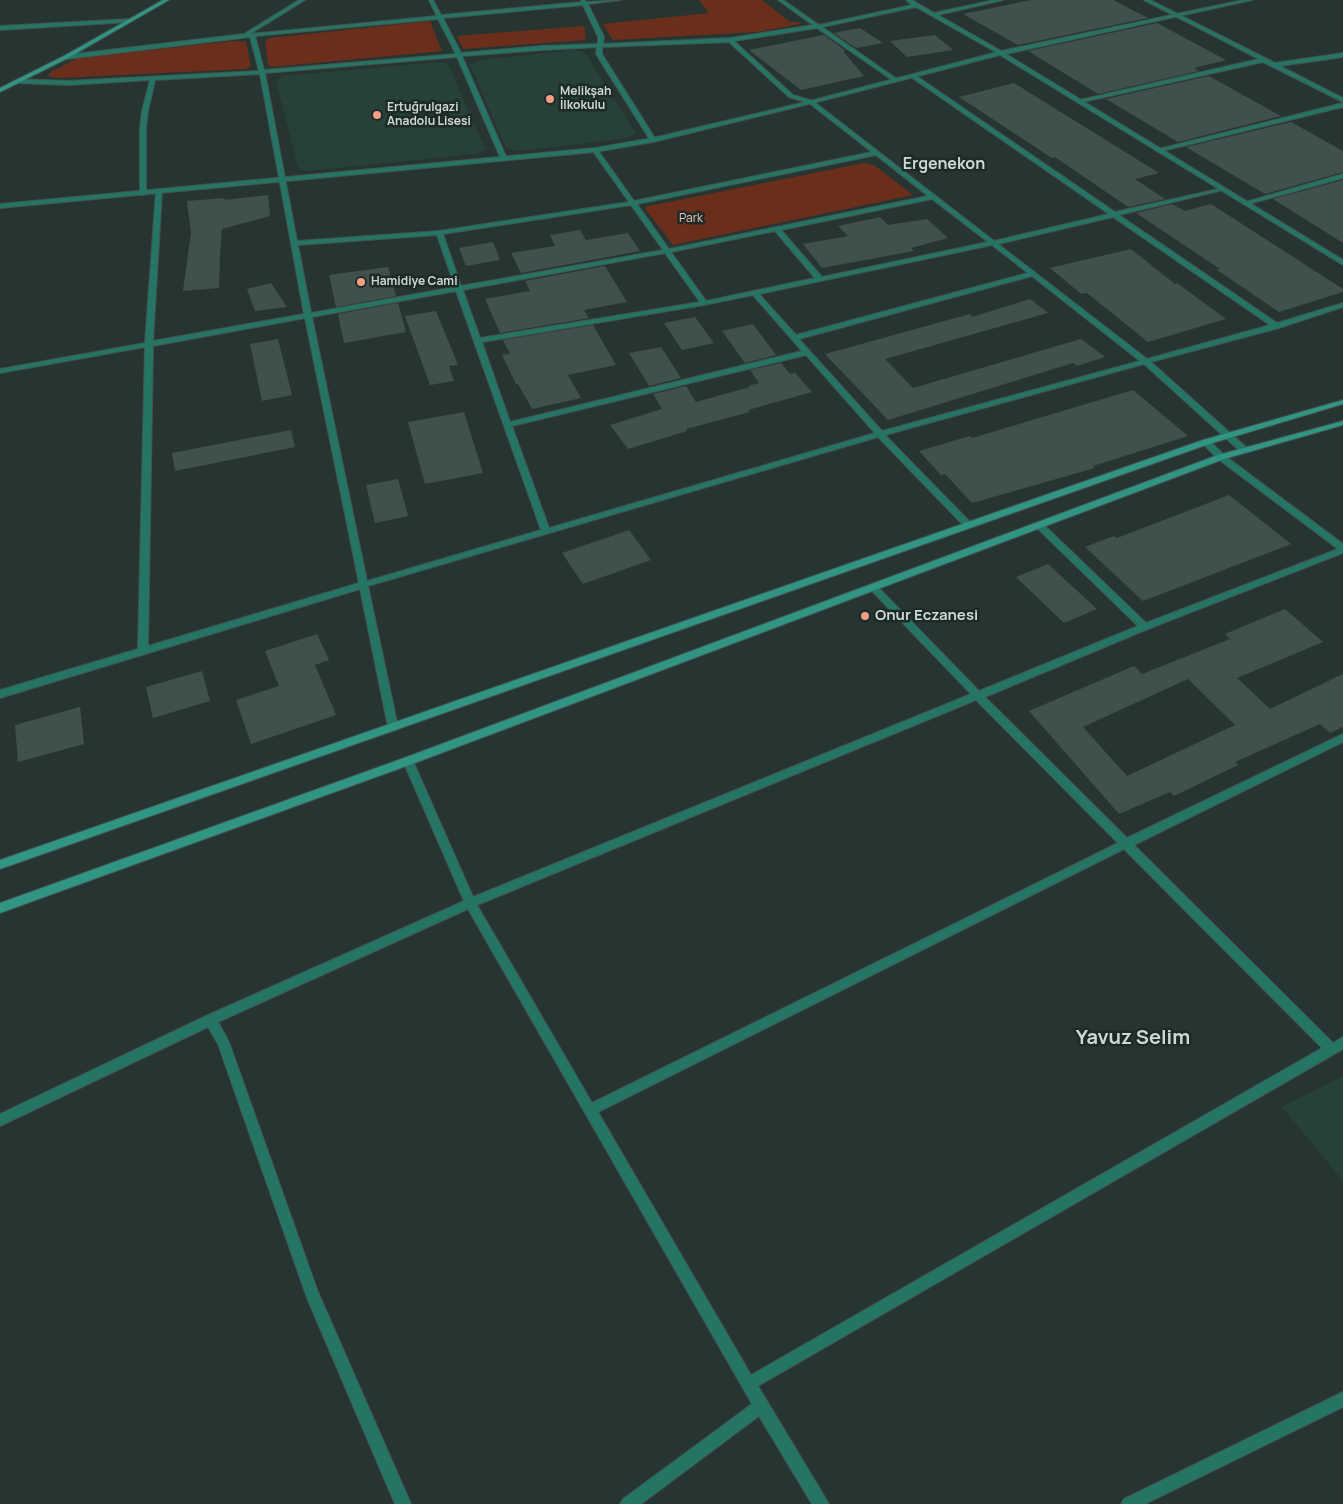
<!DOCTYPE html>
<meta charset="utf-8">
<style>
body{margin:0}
canvas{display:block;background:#263531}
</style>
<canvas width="1343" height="1504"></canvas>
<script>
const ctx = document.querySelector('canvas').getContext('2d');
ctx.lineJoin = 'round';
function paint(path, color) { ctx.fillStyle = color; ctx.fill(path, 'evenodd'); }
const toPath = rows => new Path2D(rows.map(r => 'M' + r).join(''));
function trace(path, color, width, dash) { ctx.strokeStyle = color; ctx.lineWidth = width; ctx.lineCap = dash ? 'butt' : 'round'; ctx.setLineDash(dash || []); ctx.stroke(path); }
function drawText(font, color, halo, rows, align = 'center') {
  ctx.font = font + ' Manrope,sans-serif'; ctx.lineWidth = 5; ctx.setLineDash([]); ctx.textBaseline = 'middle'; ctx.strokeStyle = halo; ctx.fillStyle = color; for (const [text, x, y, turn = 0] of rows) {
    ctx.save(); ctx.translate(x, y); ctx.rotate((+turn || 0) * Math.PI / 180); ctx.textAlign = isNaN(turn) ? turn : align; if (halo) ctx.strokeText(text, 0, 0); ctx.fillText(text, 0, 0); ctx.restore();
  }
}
const built = toPath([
 [574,50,585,53,636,134,621,139,518,151,506,148,470,65,479,60],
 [438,62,448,64,485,149,477,154,306,171,298,167,276,81,283,76],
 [1343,1076,1343,1181,1282,1107]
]);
const green = toPath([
 [699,0,762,0,790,22,799,22,800,24,757,32,613,40,603,24,709,13],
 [430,21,442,51,272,67,268,65,265,41,270,38],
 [584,26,586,40,463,49,457,36],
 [233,41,246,42,251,66,246,69,59,78,48,76,51,72,78,58],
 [864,163,874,165,913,195,673,245,644,207]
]);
const building = toPath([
 [1031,0,1113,0,1148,18,1018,45,963,14],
 [1157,23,1226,60,1194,68,1199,71,1098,94,1028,51],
 [860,28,883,43,856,48,834,33],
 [824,35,846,51,843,51,864,76,801,90,749,50],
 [935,35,953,50,907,57,890,41],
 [1209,76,1281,116,1178,142,1106,99],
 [1014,83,1159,173,1135,179,1165,199,1128,207,1055,157,1052,158,959,97],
 [1291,122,1343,151,1343,172,1265,194,1186,147],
 [1343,180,1343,243,1273,199],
 [268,195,270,216,222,229,220,254,219,288,183,291,191,233,187,201,225,198,224,200],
 [1172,204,1185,211,1211,204,1343,289,1343,292,1279,312,1217,270,1220,269,1136,213],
 [880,217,888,225,927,219,948,238,911,248,914,251,822,268,803,244,848,236,838,226],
 [580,230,586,240,628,233,640,251,521,273,511,253,555,246,550,235],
 [493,242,500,260,466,266,459,248],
 [1131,249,1175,284,1177,283,1226,319,1148,342,1087,293,1081,294,1050,268],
 [605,266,627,302,584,310,589,318,500,333,485,299,530,291,525,281],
 [388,267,396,296,336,307,329,275],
 [271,283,287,307,255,311,247,289],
 [1030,299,1048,313,885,359,913,388,1081,339,1105,357,1077,366,1073,363,888,420,825,354,970,314,972,317],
 [398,303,406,332,344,343,338,314],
 [436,311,458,365,449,366,454,381,430,385,405,316],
 [695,317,714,343,682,350,664,323],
 [753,324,776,355,745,363,722,331],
 [593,325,616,365,568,375,581,398,532,409,518,384,516,384,502,355,510,354,503,340],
 [278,339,292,395,262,401,250,344],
 [661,347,681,378,649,386,629,353],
 [781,363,790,374,795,373,812,392,748,410,750,412,686,429,687,431,628,449,610,425,662,409,653,394,686,386,696,402,750,387,748,386,759,383,750,370],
 [1133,390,1188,436,1093,466,1095,468,972,503,945,474,941,475,919,451,970,436,972,438],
 [464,412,483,473,425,484,408,422],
 [291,430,295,447,175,471,172,453],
 [398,479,408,516,375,523,366,485],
 [1229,495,1291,544,1143,601,1085,547,1114,536,1117,538],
 [629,530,651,560,583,584,562,553],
 [1048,564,1097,609,1064,623,1016,577],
 [1285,609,1323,642,1237,678,1270,709,1343,674,1343,727,1330,733,1320,724,1235,762,1238,765,1174,796,1170,792,1119,814,1029,711,1134,666,1142,674,1230,639,1225,634],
 [1188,679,1235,725,1127,776,1083,727],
 [317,634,329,660,315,665,336,715,251,744,236,700,279,686,265,651],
 [202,671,210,701,153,718,146,687],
 [80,707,84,744,18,762,15,725]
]);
const minor = toPath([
 [299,0,305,0,250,34,437,16,429,0,433,0,441,15,582,2,581,0,585,0,586,2,621,0,588,4,604,37,603,44,730,38,813,25,778,0,783,0,819,25,912,5,906,0,912,0,934,13,994,0,1003,0,938,15,1003,52,1003,54,1001,55,916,7,822,27,897,79,898,80,895,82,817,28,734,41,793,95,813,101,994,241,1109,214,911,77,911,75,915,75,1115,212,1223,188,1223,190,1119,215,1277,323,1343,303,1343,307,1279,328,1151,362,1247,448,1247,452,1241,452,1144,364,885,435,971,523,971,527,965,527,878,437,368,586,398,727,393,731,388,727,360,589,0,698,0,690,138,649,145,347,0,373,0,369,145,343,156,191,159,189,162,191,153,341,304,314,260,74,155,80,148,111,146,128,146,193,143,195,140,193,140,128,142,111,150,80,67,85,18,83,15,81,18,79,67,81,259,71,250,37,66,59,63,57,66,55,244,34,299,0],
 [583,5,598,37,598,44,542,46,461,53,443,18,583,5],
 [438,19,456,54,264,70,255,36,438,19],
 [729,42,789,97,809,103,872,152,634,201,597,149,595,148,592,150,629,202,439,231,297,241,265,73,457,57,501,159,504,161,507,159,462,56,542,50,597,47,596,54,650,140,653,142,656,140,602,54,602,47,729,42],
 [876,155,928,196,669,249,637,204,876,155],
 [932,199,988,242,822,277,781,230,932,199],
 [631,205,663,250,461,286,443,234,631,205],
 [1113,217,1270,325,1147,359,998,244,1113,217],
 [775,231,815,278,706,301,671,252,775,231],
 [437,235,455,287,311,313,298,245,437,235],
 [992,245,1028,273,796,335,759,294,992,245],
 [665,253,700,302,480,338,463,290,665,253],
 [1032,276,1140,361,882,431,799,339,1032,276],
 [456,291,541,530,367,581,312,317,456,291],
 [753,295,802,351,510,422,482,342,704,305,753,295],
 [305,318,359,583,148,646,153,346,305,318],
 [806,355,875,433,549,528,512,426,806,355],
 [1144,0,1150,0,1275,63,1343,53,1343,57,1280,66,1343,98,1343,102,1263,62,1078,103,1078,101,1080,100,1259,59,1144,0],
 [131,19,129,22,0,30,0,26,131,19],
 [1343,103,1343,107,1158,152,1155,150,1343,103],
 [1343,174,1343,178,1245,205,1242,203,1343,174],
 [1203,440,1209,440,1224,455,1343,544,1343,553,1148,629,985,697,1127,838,1343,734,1343,742,1134,845,1333,1043,1343,1037,1343,1049,758,1386,829,1504,812,1504,759,1416,641,1504,620,1504,623,1499,752,1404,468,909,218,1022,229,1042,318,1292,411,1504,395,1504,307,1298,218,1044,208,1027,0,1126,0,1114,206,1016,464,901,403,761,404,758,408,757,412,758,413,761,473,897,971,694,870,589,869,587,870,585,876,585,979,691,1138,626,1036,527,1036,523,1042,523,1146,623,1338,549,1218,459,1203,444,1203,440],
 [976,700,1118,843,592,1103,477,905,976,700],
 [1124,849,1322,1048,751,1375,598,1112,1124,849],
 [1343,1392,1343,1407,1145,1504,1121,1504,1124,1499,1343,1392]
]);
const tertiary = toPath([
 [1243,0,1252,0,1006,54,1343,260,1343,265,1000,55,813,103,653,142,595,152,0,208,0,204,595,148,653,138,810,101,1001,51,1243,0]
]);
const secondary = toPath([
 [163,0,169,0,68,58,0,92,0,88,64,56,163,0],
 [1343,400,1343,404,1209,444,0,869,0,860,1203,440,1343,400],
 [1343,421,1343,425,1224,459,412,764,0,913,0,903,404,758,1218,455,1343,421]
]);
const markers = [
 [550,99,5,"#f39f85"],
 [377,115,5,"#f39f85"],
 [361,282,5,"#f39f85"],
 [865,616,5,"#f39f85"]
];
const farPoinames = [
 ["Melikşah",560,92],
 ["İlkokulu",560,106],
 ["Ertuğrulgazi",387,108],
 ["Anadolu Lisesi",387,122],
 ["Hamidiye Cami",371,282]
];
const farParknames = [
 ["Park",691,219]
];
const poiNames = [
 ["Onur Eczanesi",875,616]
];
const farDistrictnames = [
 ["Ergenekon",944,165]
];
const districtNames = [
 ["Yavuz Selim",1133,1038]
];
paint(built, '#27403a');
paint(green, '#6a2e1b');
paint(building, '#40504c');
trace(minor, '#44524f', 2);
trace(tertiary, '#44524f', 2);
trace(secondary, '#44524f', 2);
paint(minor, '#257565');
paint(tertiary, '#257565');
paint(secondary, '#309582');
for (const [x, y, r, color] of markers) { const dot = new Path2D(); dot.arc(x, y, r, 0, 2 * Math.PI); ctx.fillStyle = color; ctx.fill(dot); trace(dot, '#1c2b27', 2); }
drawText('bold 12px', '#ced7d5', '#1c2b27', farPoinames, 'left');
drawText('12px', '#f2c2b3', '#1c2b27', farParknames);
drawText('bold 15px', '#ced7d5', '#1c2b27', poiNames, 'left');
drawText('bold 16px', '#ced7d5', '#1c2b27', farDistrictnames);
drawText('bold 20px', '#ced7d5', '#1c2b27', districtNames);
</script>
